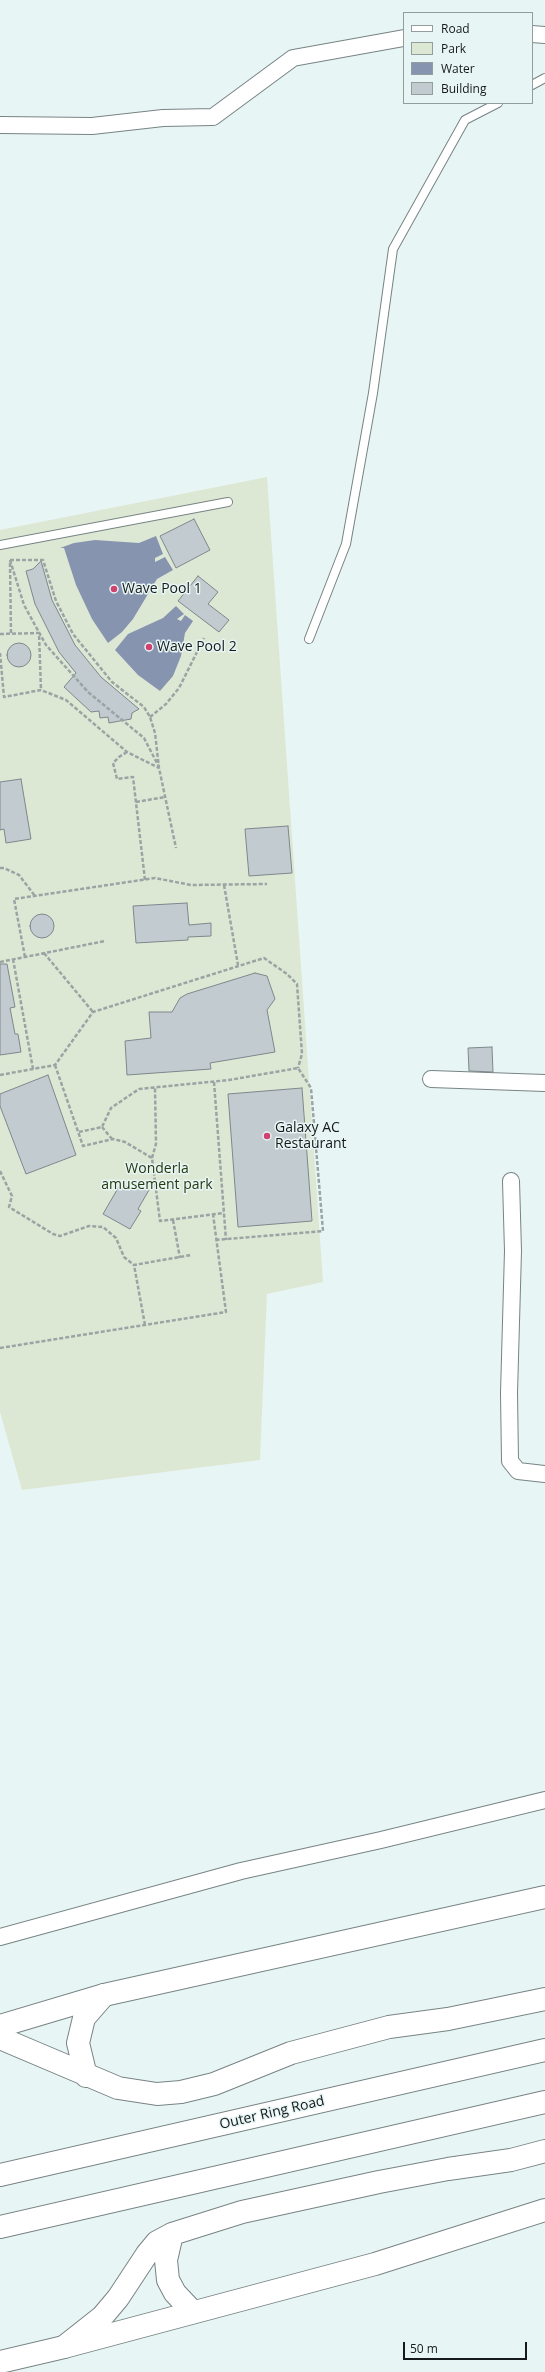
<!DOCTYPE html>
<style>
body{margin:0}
#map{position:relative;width:545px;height:2372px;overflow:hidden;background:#e8f5f5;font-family:"Open Sans",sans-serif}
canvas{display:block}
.legend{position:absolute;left:403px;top:12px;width:130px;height:92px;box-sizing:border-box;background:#e8f5f5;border:1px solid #949d9d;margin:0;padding:5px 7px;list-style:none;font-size:12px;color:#151919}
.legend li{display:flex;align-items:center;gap:8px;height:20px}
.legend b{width:20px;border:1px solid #949d9d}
.scale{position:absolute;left:403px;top:2342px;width:124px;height:18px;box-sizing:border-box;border:2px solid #151919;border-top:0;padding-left:5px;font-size:12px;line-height:14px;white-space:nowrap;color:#151919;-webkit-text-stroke:3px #e8f5f5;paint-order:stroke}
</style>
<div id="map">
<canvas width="545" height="2372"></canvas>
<ul class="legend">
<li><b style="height:5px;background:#fff"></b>Road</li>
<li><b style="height:11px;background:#dde8d4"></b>Park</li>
<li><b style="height:11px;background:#8794b0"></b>Water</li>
<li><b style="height:11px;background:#c1cbd0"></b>Building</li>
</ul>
<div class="scale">50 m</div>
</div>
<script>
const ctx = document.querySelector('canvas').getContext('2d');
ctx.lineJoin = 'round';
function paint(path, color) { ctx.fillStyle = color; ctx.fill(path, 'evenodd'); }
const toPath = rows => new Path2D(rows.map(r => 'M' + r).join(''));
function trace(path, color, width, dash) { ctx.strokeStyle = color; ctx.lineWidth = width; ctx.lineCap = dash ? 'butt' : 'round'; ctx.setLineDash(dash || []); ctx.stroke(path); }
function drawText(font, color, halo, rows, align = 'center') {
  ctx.font = font + ' "Open Sans",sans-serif'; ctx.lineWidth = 3; ctx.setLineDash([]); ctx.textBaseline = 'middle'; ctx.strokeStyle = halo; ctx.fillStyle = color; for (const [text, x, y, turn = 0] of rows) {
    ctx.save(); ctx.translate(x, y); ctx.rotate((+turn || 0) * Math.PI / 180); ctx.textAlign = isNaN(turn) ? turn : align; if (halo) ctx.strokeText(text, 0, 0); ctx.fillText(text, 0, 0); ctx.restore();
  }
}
const green = toPath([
 [267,477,323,1282,267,1294,260,1460,22,1490,0,1412,0,530]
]);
const water = toPath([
 [156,536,163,554,155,558,155,562,165,557,173,570,157,579,133,619,122,632,108,643,92,619,76,585,64,548,60,548,74,543,95,540,139,543],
 [176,606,184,614,177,619,181,621,185,615,193,621,185,633,181,656,173,676,160,691,138,675,115,650,128,634,163,618]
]);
const building = toPath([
 [194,519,210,550,176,568,160,536,194,519],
 [41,561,52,600,75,645,101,677,139,709,132,713,131,719,109,723,108,717,100,718,99,711,91,712,64,687,76,673,59,652,35,604,26,571,33,569,41,561],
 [198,576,218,592,208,604,229,620,219,632,178,601,198,576],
 '7 655a12 12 0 1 1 24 0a12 12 0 1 1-24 0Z',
 [21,779,31,839,6,843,4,829,0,830,0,782,21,779],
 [288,826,292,873,249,876,245,829,288,826],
 [187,903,189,925,211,923,211,936,188,937,188,940,136,943,133,906,187,903],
 '30 926a12 12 0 1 1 24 0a12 12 0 1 1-24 0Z',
 [0,964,7,964,15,1007,10,1008,15,1034,18,1034,21,1052,0,1055,0,964],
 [255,973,267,976,275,999,267,1010,275,1052,210,1063,211,1069,127,1075,125,1041,151,1038,149,1012,172,1012,180,998,187,994,255,973],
 [492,1047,493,1072,469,1071,468,1048,492,1047],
 [48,1075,76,1155,26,1174,0,1106,0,1094,48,1075],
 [302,1088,312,1221,238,1227,228,1094,302,1088],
 [121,1183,132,1190,136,1183,149,1190,138,1209,141,1211,130,1229,103,1214,121,1183]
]);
const path = toPath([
 [10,560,43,560,56,601,73,634,112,682,144,707,150,717,155,733,159,768,176,848],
 [10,560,24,605,46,645,88,692,144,738,158,765],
 [10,563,11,634],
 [0,634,39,633,41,690],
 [0,653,4,697,41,690,66,700,127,752,159,768],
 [150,717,166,704,179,688,204,638],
 [127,752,119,757,113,763,117,779,133,777,145,880],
 [136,802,165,797],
 [0,868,4,868,19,875,35,896],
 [224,885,238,965],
 [44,953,93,1012],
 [25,957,14,899,155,878,191,885,267,884],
 [13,959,33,1069],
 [0,962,105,941],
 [55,1065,83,1146,113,1139,125,1142,152,1158,160,1221,224,1213],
 [0,1075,55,1065,93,1012,264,958,287,974,297,984,302,1054,298,1068],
 [214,1082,226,1240],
 [102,1127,112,1139],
 [79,1132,102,1127,111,1108,139,1089,229,1080,298,1068,311,1088,323,1231,215,1240],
 [152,1158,156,1144,155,1088],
 [0,1171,12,1196,9,1207,53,1234,60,1236,89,1226,103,1227,116,1238,124,1257,134,1265],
 [173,1220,180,1258],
 [145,1325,134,1265,191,1255],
 [0,1348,226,1312,213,1214]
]);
const lane = toPath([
 [532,85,545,78],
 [0,545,228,502],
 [309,639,346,544,373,393,393,249,465,120,498,103]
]);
const street = toPath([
 [532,34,545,35],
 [0,125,92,126,163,118,213,117,293,58,404,38],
 [431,1079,545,1083],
 [511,1181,513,1251,509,1393,510,1461,518,1471,545,1474],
 [0,1937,241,1871,381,1840,545,1800]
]);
const secondary = toPath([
 [0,2026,104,1995,545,1897],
 [0,2362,64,2347,375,2264,545,2210]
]);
const highway = toPath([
 [0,2038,118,2088,157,2094,181,2092,214,2084,291,2053,389,2027,448,2019,545,1999],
 [86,2076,78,2043,84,2018,104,1995],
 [0,2175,545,2050],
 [0,2227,545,2102],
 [172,2234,166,2260,168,2280,175,2293,193,2312],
 [64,2347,102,2317,118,2298,147,2254,157,2242,172,2234,242,2212,379,2182,448,2169,511,2160,545,2151]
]);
const markers = [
 [114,589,4,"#cf426f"],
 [149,647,4,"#cf426f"],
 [267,1136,4,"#cf426f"]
];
const poiNames = [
 ["Wave Pool 1",122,589],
 ["Wave Pool 2",157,647],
 ["Galaxy AC",275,1128],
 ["Restaurant",275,1144]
];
const parkNames = [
 ["Wonderla",157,1169],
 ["amusement park",157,1185]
];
const streetNames = [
 ["Outer Ring Road",272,2113,-13]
];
paint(green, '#dde8d4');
paint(water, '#8794b0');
paint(building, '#c1cbd0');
trace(building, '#7e888d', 1);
trace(lane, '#788384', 10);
trace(street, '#788384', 18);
trace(secondary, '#788384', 24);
trace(highway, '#788384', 24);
trace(path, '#9aa4a4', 2.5, [4, 2]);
trace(lane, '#fff', 8);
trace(street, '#fff', 16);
trace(secondary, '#fff', 22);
trace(highway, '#fff', 22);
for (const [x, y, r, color] of markers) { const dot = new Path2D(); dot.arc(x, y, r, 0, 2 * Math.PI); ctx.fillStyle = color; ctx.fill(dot); trace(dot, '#e8f5f5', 1.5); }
drawText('14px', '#151919', '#e8f5f5', poiNames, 'left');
drawText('14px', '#253a0e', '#e8f5f5', parkNames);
drawText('14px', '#151919', '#e8f5f5', streetNames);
</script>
